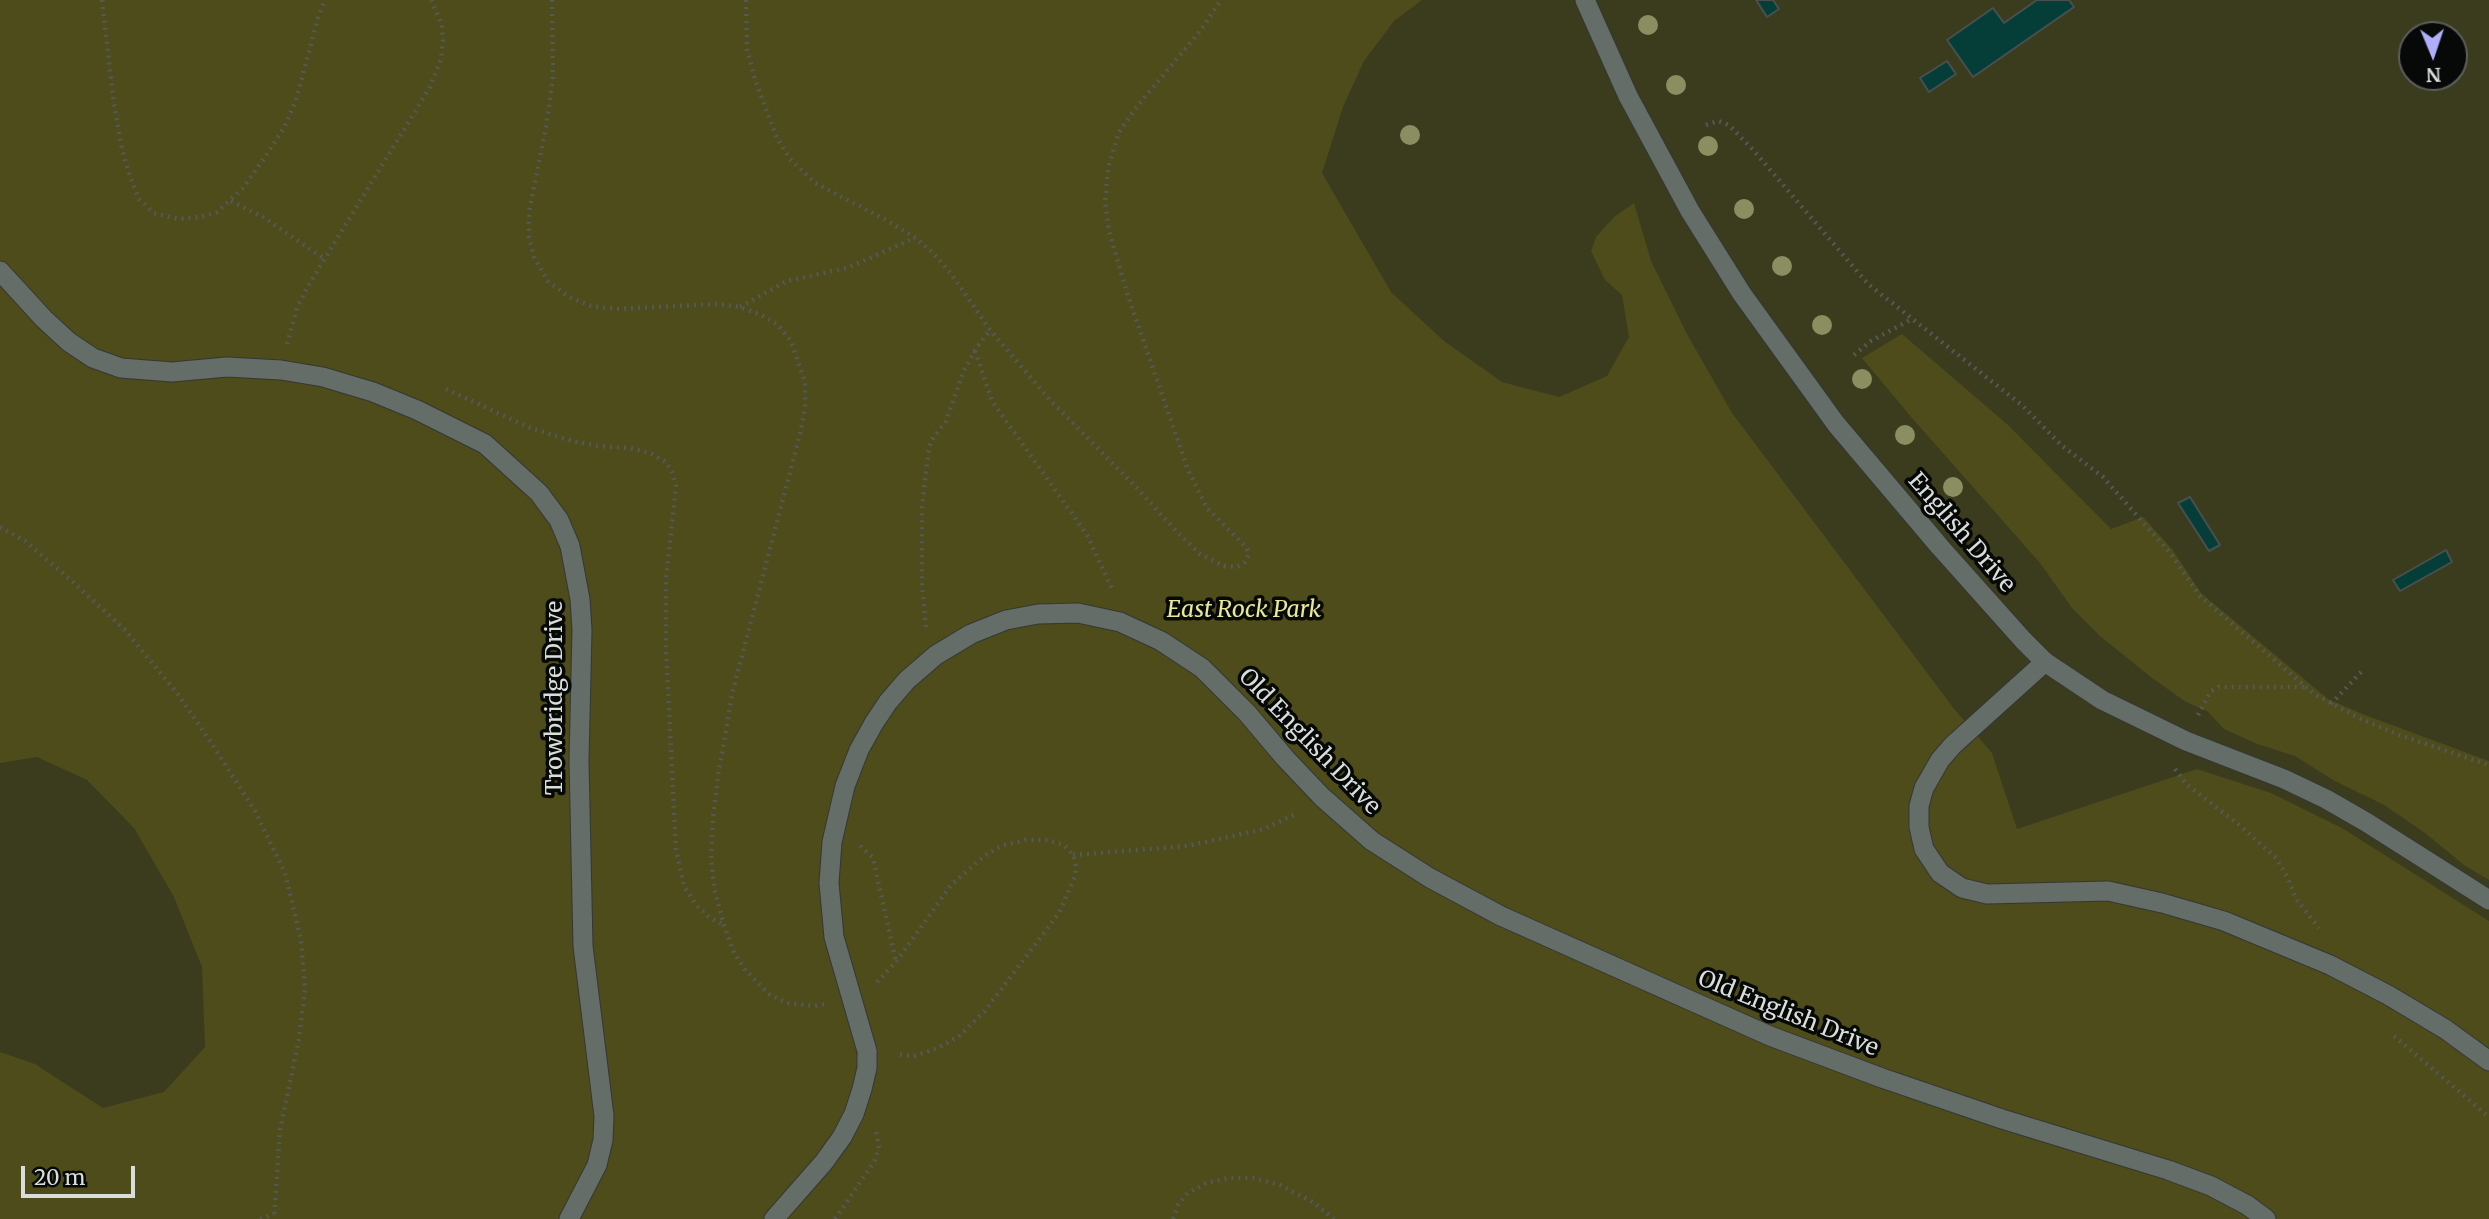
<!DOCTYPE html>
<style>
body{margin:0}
#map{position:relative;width:2489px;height:1219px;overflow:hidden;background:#191f1b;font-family:Merriweather,serif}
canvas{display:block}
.north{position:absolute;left:2398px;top:21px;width:70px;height:70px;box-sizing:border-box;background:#060907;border:2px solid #5b5e5c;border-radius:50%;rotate:178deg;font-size:19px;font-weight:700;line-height:28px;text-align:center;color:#dadedb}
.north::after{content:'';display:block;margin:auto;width:24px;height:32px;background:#afaefa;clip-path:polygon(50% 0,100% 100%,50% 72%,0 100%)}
.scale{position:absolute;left:21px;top:1166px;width:114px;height:32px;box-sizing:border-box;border:4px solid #dadedb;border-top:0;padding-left:9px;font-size:21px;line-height:24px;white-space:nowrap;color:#dadedb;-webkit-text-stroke:5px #060907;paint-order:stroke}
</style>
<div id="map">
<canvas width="2489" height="1219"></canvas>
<div class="north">N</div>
<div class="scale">20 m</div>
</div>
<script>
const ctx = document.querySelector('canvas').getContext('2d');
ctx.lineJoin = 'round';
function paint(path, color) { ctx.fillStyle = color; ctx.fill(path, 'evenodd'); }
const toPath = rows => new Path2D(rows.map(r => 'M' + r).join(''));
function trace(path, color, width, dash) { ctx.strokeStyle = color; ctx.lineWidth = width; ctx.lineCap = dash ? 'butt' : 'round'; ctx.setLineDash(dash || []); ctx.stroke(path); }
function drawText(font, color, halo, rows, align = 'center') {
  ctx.font = font + ' Merriweather,serif'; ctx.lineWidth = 7; ctx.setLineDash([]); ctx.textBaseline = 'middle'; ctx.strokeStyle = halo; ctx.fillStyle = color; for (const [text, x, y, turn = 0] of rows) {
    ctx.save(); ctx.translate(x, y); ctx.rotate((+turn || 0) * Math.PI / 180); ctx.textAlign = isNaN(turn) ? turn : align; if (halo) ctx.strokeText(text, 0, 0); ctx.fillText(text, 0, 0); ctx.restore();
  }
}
const green = toPath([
 [0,0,2489,0,2489,1219,0,1216],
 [2412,35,2454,35,2454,77,2412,77]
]);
const forest = toPath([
 [0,0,1422,0,1394,21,1364,61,1343,107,1322,173,1391,292,1444,341,1502,382,1559,397,1607,376,1629,337,1622,295,1605,280,1591,251,1596,237,1614,217,1634,203,1651,261,1687,334,1732,413,1955,710,1992,753,2017,829,2197,769,2271,793,2342,828,2489,921,2489,1219,0,1219,0,1052,35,1064,103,1108,164,1092,205,1047,202,967,174,897,134,828,87,780,37,757,0,763],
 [1902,334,2008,425,2111,529,2143,517,2172,549,2201,593,2328,699,2365,715,2489,761,2489,880,2464,865,2425,833,2384,805,2333,780,2295,756,2257,744,2224,729,2207,711,2186,702,2152,678,2100,636,2072,608,2040,563,1912,418,1862,358]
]);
const building = toPath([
 [1756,0,1773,0,1779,9,1767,17,1756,0],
 [2037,0,2069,0,2074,7,1973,77,1947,40,1993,8,2004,23,2037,0],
 [1947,61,1956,74,1929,92,1920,78,1947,61],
 [2190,497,2220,545,2209,551,2178,503,2190,497],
 [2446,550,2452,562,2400,591,2393,580,2446,550]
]);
const path = toPath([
 [102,0,114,104,122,149,130,176,139,199,154,213,178,219,200,217,217,212,243,188,265,157,284,128,296,100,318,18,325,0],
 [552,0,553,77,546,127,529,212,529,237,534,257,548,281,569,297,591,306,617,309,716,304,740,307,761,315,777,324,791,341,805,382,805,409,800,434,733,690,718,776,713,818,711,858,715,892,724,925,734,953,746,971,769,994,787,1003,814,1006,824,1004],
 [746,0,747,49,755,80,777,138,790,159,815,183,886,220,916,238,933,253,952,275,990,330,1050,400,1136,487,1178,533,1200,554,1224,566,1237,567,1245,562,1249,554,1246,547,1207,508,1188,470,1127,293,1109,231,1105,202,1108,168,1119,132,1138,105,1201,30,1221,0],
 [1706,125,1718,121,1729,125,1754,151,1868,284,2023,406,2061,445,2103,477,2171,554,2200,596,2314,694,2361,719,2399,735,2489,765],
 [231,201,263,217,326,260],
 [740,307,787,281,847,268,915,238],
 [287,344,297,308,308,286,430,87,441,59,443,40,442,25,431,0],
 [975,351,992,401,1087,535,1113,591],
 [1854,355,1871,341,1910,320],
 [446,389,528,427,568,440,597,446,630,448,650,453,666,462,672,472,676,486,666,579,666,649,676,849,684,886,696,905,710,918,724,925],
 [0,527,25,541,71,580,125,630,177,693,210,741,255,811,285,873,301,940,305,990,299,1039,280,1130,274,1219],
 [926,627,922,585,922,508,928,454,931,441,946,421,964,370,975,350,990,330],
 [2331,704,2362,671],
 [2198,715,2211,691,2219,687,2305,687],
 [2175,769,2186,784,2237,823,2276,858,2287,876,2296,899,2319,928],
 [860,846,873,858,896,962],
 [1073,855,1187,846,1264,829,1297,813],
 [877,982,896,962,951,885,984,856,1001,846,1025,840,1048,840,1064,845,1073,855,1076,866,1075,876,1059,913,984,1012,959,1036,938,1048,914,1056,895,1054],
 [2394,1036,2489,1117],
 [260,1219,274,1214],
 [835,1219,874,1162,879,1148,876,1131],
 [1173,1219,1178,1205,1188,1193,1206,1183,1229,1178,1253,1178,1280,1185,1313,1202,1334,1219]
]);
const pedestrian = toPath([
 [0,271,44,319,69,342,93,358,121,368,172,372,227,367,281,370,323,377,373,392,417,410,485,444,539,493,559,520,570,546,580,599,582,630,579,761,583,946,604,1116,603,1140,597,1165,569,1219],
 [2045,662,1953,745,1940,760,1924,788,1919,806,1919,827,1924,849,1940,873,1962,888,1987,894,2108,891,2162,903,2224,921,2330,965,2388,995,2445,1029,2489,1061],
 [829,883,832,842,845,786,859,750,874,723,888,702,907,680,936,655,971,634,1006,620,1038,614,1078,613,1120,622,1161,641,1202,668,1247,713,1285,758,1322,797,1372,841,1430,878,1501,916,1770,1036,1882,1078,2002,1119,2168,1170,2211,1186,2247,1205,2266,1219],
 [774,1219,824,1162,842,1137,854,1114,862,1089,867,1068,867,1051]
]);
const minor = toPath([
 [1585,0,1628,96,1690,211,1742,294,1836,424,1940,547,2023,640,2045,662,2102,700,2186,741,2284,779,2326,799,2366,822,2489,900]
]);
const pedestrianBridge = toPath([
 [829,883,834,937,867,1051]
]);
const trees = [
 [1648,25],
 [1676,85],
 [1410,135],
 [1708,146],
 [1744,209],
 [1782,266],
 [1822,325],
 [1862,379],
 [1905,435],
 [1953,487]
];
const streetNames = [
 ["English Drive",1961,533,49],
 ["Trowbridge Drive",555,698,-90],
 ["Old English Drive",1309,742,46],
 ["Old English Drive",1788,1014,22]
];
const parkNames = [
 ["East Rock Park",1244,610]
];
paint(green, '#3b3b1e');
paint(forest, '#4d4c1a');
paint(building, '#053e38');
trace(building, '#47504e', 2);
trace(pedestrian, '#343835', 21);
trace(minor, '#343835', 21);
trace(path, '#545956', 4.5, [2, 5]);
trace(pedestrian, '#656d68', 19);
trace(minor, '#656d68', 19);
trace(pedestrianBridge, '#343835', 21, []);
trace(pedestrianBridge, '#656d68', 19);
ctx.fillStyle = '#8b8e60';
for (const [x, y] of trees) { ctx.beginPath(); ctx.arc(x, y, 10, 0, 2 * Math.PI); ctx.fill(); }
drawText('23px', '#dadedb', '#060907', streetNames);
drawText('italic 23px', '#e9e899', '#060907', parkNames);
</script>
